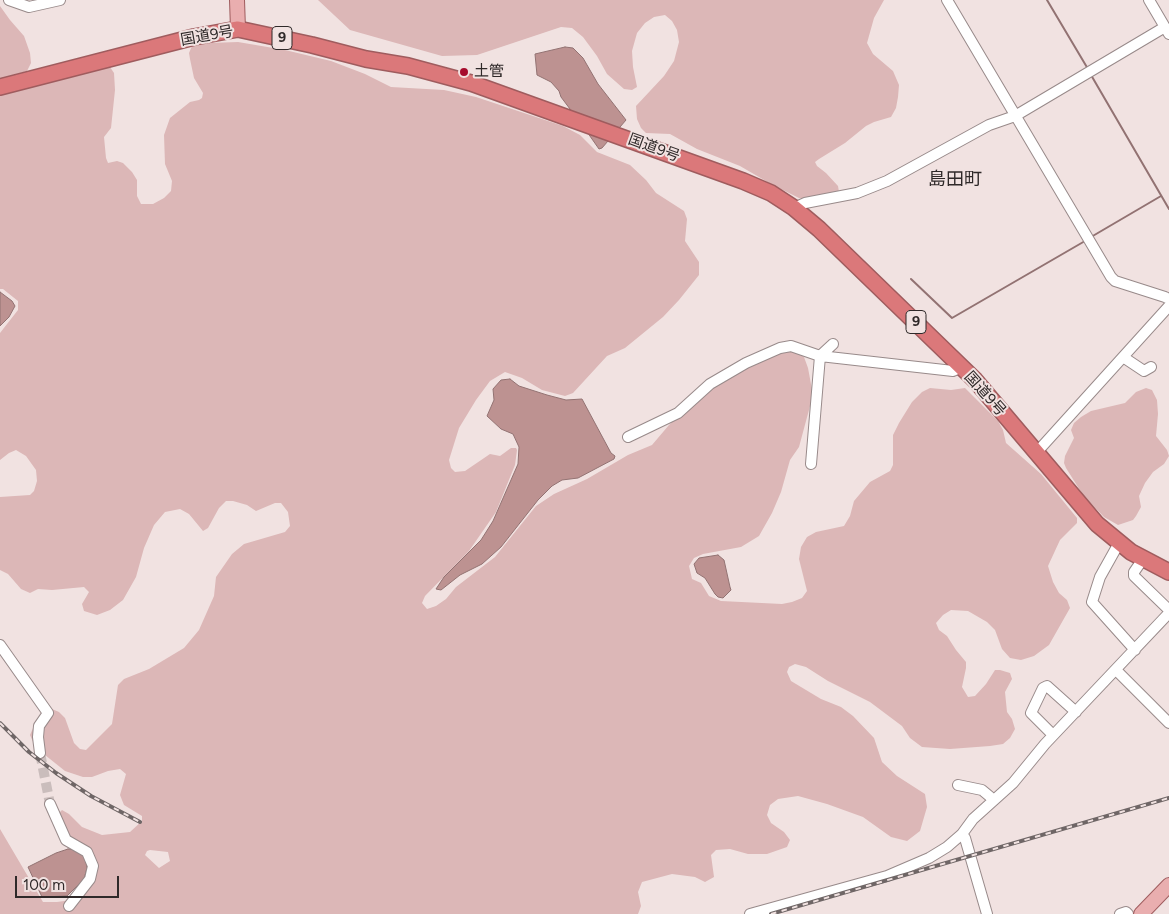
<!DOCTYPE html>
<meta charset="utf-8">
<style>
body{margin:0}
#map{position:relative;width:1169px;height:914px;overflow:hidden;background:#f1e2e1;font-family:Figtree,sans-serif}
canvas{display:block}
.scale{position:absolute;left:15px;top:876px;width:104px;height:22px;box-sizing:border-box;border:2px solid #2f2929;border-top:0;padding-left:6px;font-size:15px;line-height:18px;white-space:nowrap;color:#2f2929;-webkit-text-stroke:4px #f1e2e1;paint-order:stroke}
</style>
<div id="map">
<canvas width="1169" height="914"></canvas>
<div class="scale">100 m</div>
</div>
<script>
const ctx = document.querySelector('canvas').getContext('2d');
ctx.lineJoin = 'round';
function paint(path, color) { ctx.fillStyle = color; ctx.fill(path, 'evenodd'); }
const toPath = rows => new Path2D(rows.map(r => 'M' + r).join(''));
function trace(path, color, width, dash) { ctx.strokeStyle = color; ctx.lineWidth = width; ctx.lineCap = dash ? 'butt' : 'round'; ctx.setLineDash(dash || []); ctx.stroke(path); }
function drawText(font, color, halo, rows, align = 'center') {
  ctx.font = font + ' Figtree,"Noto Sans JP",sans-serif'; ctx.lineWidth = 4; ctx.setLineDash([]); ctx.textBaseline = 'middle'; ctx.strokeStyle = halo; ctx.fillStyle = color; for (const [text, x, y, turn = 0] of rows) {
    ctx.save(); ctx.translate(x, y); ctx.rotate((+turn || 0) * Math.PI / 180); ctx.textAlign = isNaN(turn) ? turn : align; if (halo) ctx.strokeText(text, 0, 0); ctx.fillText(text, 0, 0); ctx.restore();
  }
}
const green = toPath([
 [318,0,884,0,874,18,867,43,873,54,893,71,899,85,898,97,896,108,891,117,874,122,866,126,845,143,819,159,815,162,817,166,826,173,838,186,839,192,810,198,799,198,771,184,740,166,697,149,670,134,646,133,641,128,637,119,636,106,664,76,674,61,679,42,677,30,672,21,665,15,654,17,645,23,637,33,632,51,633,67,637,87,632,90,624,89,607,74,597,56,583,37,572,28,561,27,477,55,442,56,350,30],
 [0,6,10,20,24,36,30,53,31,63,27,71,0,79],
 [238,42,285,50,331,61,365,74,391,87,444,90,476,97,563,126,580,135,597,152,630,165,646,180,656,193,684,211,687,219,685,241,699,262,699,275,679,300,663,317,625,348,607,356,573,393,565,396,542,390,522,378,505,372,490,381,476,400,459,428,449,460,451,468,455,472,465,471,490,454,500,456,511,448,516,448,517,450,515,465,496,512,469,551,425,596,422,603,427,609,436,606,446,599,456,587,495,557,536,506,554,494,587,479,628,455,652,445,669,425,699,395,773,352,796,350,804,357,808,368,813,395,799,447,790,460,781,492,772,513,759,536,741,547,703,554,694,558,689,566,692,579,701,583,709,596,721,601,782,604,792,602,802,598,807,591,799,559,801,547,807,537,816,532,844,526,850,516,854,501,870,482,890,471,893,465,893,435,899,423,912,402,922,392,930,388,951,390,965,388,998,421,1003,430,1006,443,1041,474,1077,518,1077,523,1060,540,1048,566,1053,582,1059,593,1067,600,1070,608,1049,645,1034,656,1021,660,1010,658,1002,649,995,630,987,622,968,611,951,610,943,615,936,623,939,630,947,636,956,650,966,662,966,668,962,687,968,697,975,696,986,684,995,670,1000,670,1010,673,1012,679,1005,692,1007,712,1012,719,1015,729,1010,738,1003,744,990,746,950,749,922,747,910,738,902,726,870,702,828,681,806,667,795,664,789,667,787,672,791,681,821,699,841,707,853,716,874,738,882,762,897,776,925,794,927,807,920,831,907,841,891,837,863,817,827,804,798,796,778,799,770,805,767,815,771,823,784,832,790,840,787,847,767,854,748,854,730,849,716,850,711,855,714,877,705,882,695,877,672,874,642,882,638,892,641,906,638,914,0,914,0,829,43,902,57,902,79,899,95,874,95,857,88,848,71,839,58,814,62,810,69,814,82,827,102,835,130,832,142,821,142,816,124,805,120,795,126,774,120,769,108,771,92,777,83,777,65,771,45,755,34,744,30,735,37,719,52,709,59,712,65,718,74,743,80,749,86,750,112,724,118,685,124,679,149,669,184,648,199,630,214,596,216,577,232,554,244,544,285,532,290,526,288,512,281,503,275,503,256,511,247,505,233,501,226,501,219,508,208,528,203,531,189,514,180,509,165,512,154,525,144,548,136,577,123,600,110,610,97,615,84,611,82,604,89,592,84,587,52,590,38,589,30,593,21,589,8,574,0,570,0,497,30,495,34,491,37,481,36,470,26,456,16,450,9,453,0,460,0,333,18,310,18,301,3,289,0,289,0,95,70,77,107,66,110,67,114,73,115,90,111,128,104,137,106,158,108,163,117,161,123,163,132,172,137,180,137,196,141,204,153,204,164,198,171,191,172,181,165,164,164,135,170,118,190,102,199,100,202,98,203,93,194,78,190,59,189,53,192,46,209,43],
 [150,850,168,852,170,861,159,868,145,855,147,851],
 [1146,388,1152,390,1157,400,1158,414,1156,436,1167,450,1169,456,1164,464,1153,472,1145,483,1139,496,1141,507,1136,516,1133,520,1118,525,1104,517,1083,495,1066,468,1064,463,1065,456,1074,438,1071,430,1074,423,1081,417,1091,411,1125,403,1136,392]
]);
const water = toPath([
 [565,47,573,48,583,58,598,84,626,120,602,148,599,149,585,129,561,97,559,91,551,82,537,75,535,54,565,47],
 [0,292,12,301,15,306,9,317,0,326,0,292],
 [510,379,519,386,547,395,566,400,582,399,611,453,615,456,614,459,578,478,562,480,552,486,538,500,501,547,482,564,460,575,441,590,436,589,444,577,481,540,493,521,518,464,519,447,513,434,501,429,487,416,494,400,493,389,501,380,510,379],
 [718,555,724,560,730,587,731,590,723,598,718,597,715,594,705,578,697,573,694,564,699,558,718,555],
 [68,849,76,850,85,856,87,868,84,879,67,896,42,897,28,867,56,853,68,849]
]);
const stream = toPath([
 [1047,0,1088,69],
 [1091,75,1169,209],
 [1091,237,1161,196],
 [911,279,952,318,1085,241]
]);
const minorTunnel = toPath([
 [40,753,50,804]
]);
const minor = toPath([
 [9,0,29,7,60,0],
 [947,0,1111,277,1115,281,1165,297,1169,299],
 [1149,0,1169,34],
 [794,208,805,203,857,193,887,181,989,125,1015,116,1165,27],
 [1123,357,1144,371,1151,367],
 [628,437,678,413,710,384,746,363,780,348,791,346,820,356,953,371,962,367],
 [1037,452,1169,306],
 [811,464,820,356,833,344],
 [1119,543,1100,577,1092,602,1135,650],
 [1143,559,1134,572,1134,576,1169,610],
 [0,645,48,713,39,726,38,737,40,753],
 [1116,670,1169,723],
 [1052,734,1031,713,1043,688,1047,686,1076,712],
 [958,785,982,790,994,800],
 [50,804,66,840,87,852,93,866,90,879,69,906],
 [750,914,887,876,929,858,947,847,962,834],
 [987,914,965,838,962,834,973,819,1013,783,1045,744,1169,613],
 [1120,914,1126,912,1128,914]
]);
const major = toPath([
 [237,0,238,29],
 [1141,914,1169,885]
]);
const highway = toPath([
 [0,87,194,37,238,29,312,45,366,59,408,66,471,83,743,181,771,193,794,208,819,229,975,380,1097,524,1131,552,1169,572]
]);
const rail = toPath([
 [0,723,29,752,56,773,91,796,140,822],
 [771,914,1169,798]
]);
const markers = [
 [464,72,5,"#a60c2d"]
];
const shields = [
 [282,38,20],
 [916,322,20]
];
const shieldNames = [
 ["9",282,38],
 ["9",916,322]
];
const streetNames = [
 ["国道9号",207,36,-10],
 ["国道9号",654,148,20],
 ["国道9号",985,394,48]
];
const poiNames = [
 ["土管",474,72]
];
const quarterNames = [
 ["島田町",955,180]
];
paint(green, '#dcb7b7');
paint(water, '#bd9291');
trace(water, '#927272', 1);
trace(stream, '#927272', 2);
trace(minorTunnel, '#cabdbc', 10, [10, 5]);
trace(minor, '#988a8a', 12);
trace(major, '#9f5c5e', 16);
trace(highway, '#9f5c5e', 18);
trace(minor, '#fff', 10);
trace(major, '#e9aeaf', 14);
trace(highway, '#db787a', 15);
trace(rail, '#6f6666', 4);
trace(rail, '#f1e2e1', 2, [5.5]);
for (const [x, y, r, color] of markers) { const dot = new Path2D(); dot.arc(x, y, r, 0, 2 * Math.PI); ctx.fillStyle = color; ctx.fill(dot); trace(dot, '#f1e2e1', 2); }
for (const [x, y, w] of shields) { const box = new Path2D(); box.roundRect(x - w / 2, y - 11.5, w, 23, 4); ctx.fillStyle = '#f1e2e1'; ctx.fill(box); trace(box, '#2f2929', 1); }
drawText('bold 14px', '#2f2929', null, shieldNames);
drawText('15px', '#2f2929', '#f1e2e1', streetNames);
drawText('15px', '#2f2929', '#f1e2e1', poiNames, 'left');
drawText('18px', '#2f2929', '#f1e2e1', quarterNames);
</script>
